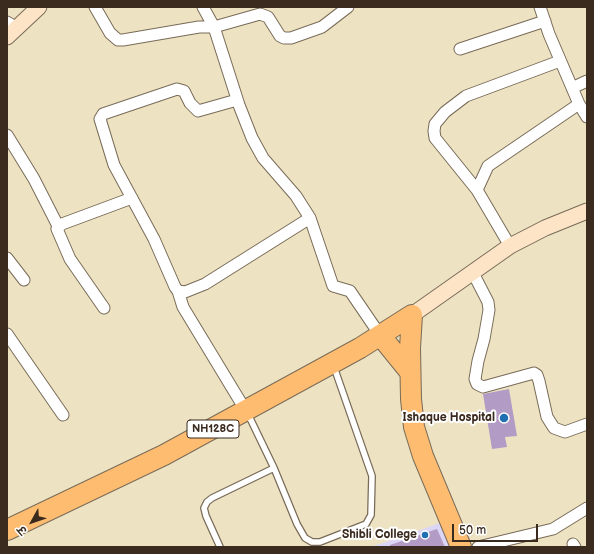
<!DOCTYPE html>
<meta charset="utf-8">
<style>
body{margin:0}
#map{position:relative;width:594px;height:554px;overflow:hidden;background:#ede3c3;font-family:"Balsamiq Sans","Playpen Sans Deva",sans-serif}
canvas{display:block}
.frame{position:absolute;inset:0;border:8px solid #3b2a1e;pointer-events:none}
.north{position:absolute;left:12px;top:502px;width:40px;height:40px;-webkit-text-stroke:3px #fff;paint-order:stroke;rotate:230deg;font-size:11px;font-weight:700;line-height:16px;text-align:center;color:#3b2a1e}
.north::after{content:'';display:block;margin:auto;width:14px;height:18px;background:#3b2a1e;clip-path:polygon(50% 0,100% 100%,50% 72%,0 100%)}
.scale{position:absolute;left:452px;top:524px;width:86px;height:18px;box-sizing:border-box;border:2px solid #3b2a1e;border-top:0;padding-left:5px;font-size:12px;line-height:14px;white-space:nowrap;color:#3b2a1e;-webkit-text-stroke:3px #fff;paint-order:stroke}
</style>
<div id="map">
<canvas width="594" height="554"></canvas>
<div class="frame"></div>
<div class="north">उ</div>
<div class="scale">50 m</div>
</div>
<script>
const ctx = document.querySelector('canvas').getContext('2d');
ctx.lineJoin = 'round';
function paint(path, color) { ctx.fillStyle = color; ctx.fill(path, 'evenodd'); }
const toPath = rows => new Path2D(rows.map(r => 'M' + r).join(''));
function trace(path, color, width, dash) { ctx.strokeStyle = color; ctx.lineWidth = width; ctx.lineCap = dash ? 'butt' : 'round'; ctx.setLineDash(dash || []); ctx.stroke(path); }
function drawText(font, color, halo, rows, align = 'center') {
  ctx.font = font + ' "Balsamiq Sans",sans-serif'; ctx.lineWidth = 4; ctx.setLineDash([]); ctx.textBaseline = 'middle'; ctx.strokeStyle = halo; ctx.fillStyle = color; for (const [text, x, y, turn = 0] of rows) {
    ctx.save(); ctx.translate(x, y); ctx.rotate((+turn || 0) * Math.PI / 180); ctx.textAlign = isNaN(turn) ? turn : align; if (halo) ctx.strokeText(text, 0, 0); ctx.fillText(text, 0, 0); ctx.restore();
  }
}
const built = toPath([
 [440,523,450,547,371,547]
]);
const building = toPath([
 [509,389,517,436,505,437,507,447,492,449,483,394],
 [437,529,445,547,390,547,390,545]
]);
const lane = toPath([
 [247,412,274,468,297,524,305,538,312,542,320,542,366,524,371,515,372,476,334,367],
 [220,547,206,516,204,508,207,502,212,498,274,468]
]);
const street = toPath([
 [95,7,110,33,118,40,123,40,199,27,214,27,260,14,268,17,280,36,284,38,291,38,322,27,348,7],
 [203,7,214,27,239,105,252,138,263,158,296,196,310,218,333,286,350,291,380,335],
 [540,7,549,34,579,104,587,117],
 [7,22,17,28],
 [460,49,545,21],
 [572,88,587,81],
 [237,100,198,111,190,103,184,91,177,89,103,114,100,119,114,165,154,239,175,287,178,291,185,292,205,284,310,218],
 [7,135,34,179,58,226],
 [477,190,488,166,579,104],
 [510,246,477,190,435,138,434,131,435,124,445,112,466,96,560,61],
 [7,258,24,280],
 [472,271,488,302,489,310,484,339,478,361,475,379,477,384,483,387,534,373,537,375,539,381,547,417,554,428,565,432,587,424],
 [178,291,183,307,246,411],
 [104,308,70,259,57,229,62,224,132,198],
 [7,334,63,415],
 [573,544,575,547],
 [478,547,553,529,587,508]
]);
const secondary = toPath([
 [7,37,39,7],
 [412,315,510,246,545,228,587,211]
]);
const highway = toPath([
 [412,315,410,348,411,399,414,427,423,456,461,547],
 [380,335,410,372],
 [7,530,164,455,360,348,412,315]
]);
const markers = [
 [504,418,5,"#1f6fb2"],
 [425,535,4,"#1f6fb2"]
];
const shields = [
 [213,429,52]
];
const shieldNames = [
 ["NH128C",213,429]
];
const poiNames = [
 ["Ishaque Hospital",495,418],
 ["Shibli College",417,535]
];
paint(built, '#dcd6f6');
paint(building, '#b29bc5');
trace(lane, '#796b58', 8);
trace(street, '#796b58', 13);
trace(secondary, '#796b58', 17);
trace(highway, '#796b58', 22);
trace(lane, '#fff', 5.5);
trace(street, '#fff', 11);
trace(secondary, '#fee4c6', 15);
trace(highway, '#fdbc70', 20);
for (const [x, y, r, color] of markers) { const dot = new Path2D(); dot.arc(x, y, r, 0, 2 * Math.PI); ctx.fillStyle = color; ctx.fill(dot); trace(dot, '#fff', 1.5); }
for (const [x, y, w] of shields) { const box = new Path2D(); box.roundRect(x - w / 2, y - 9, w, 18, 3); ctx.fillStyle = '#fff'; ctx.fill(box); trace(box, '#3b2a1e', 1); }
drawText('bold 11px', '#3b2a1e', null, shieldNames);
drawText('bold 12px', '#3b2a1e', '#fff', poiNames, 'right');
</script>
